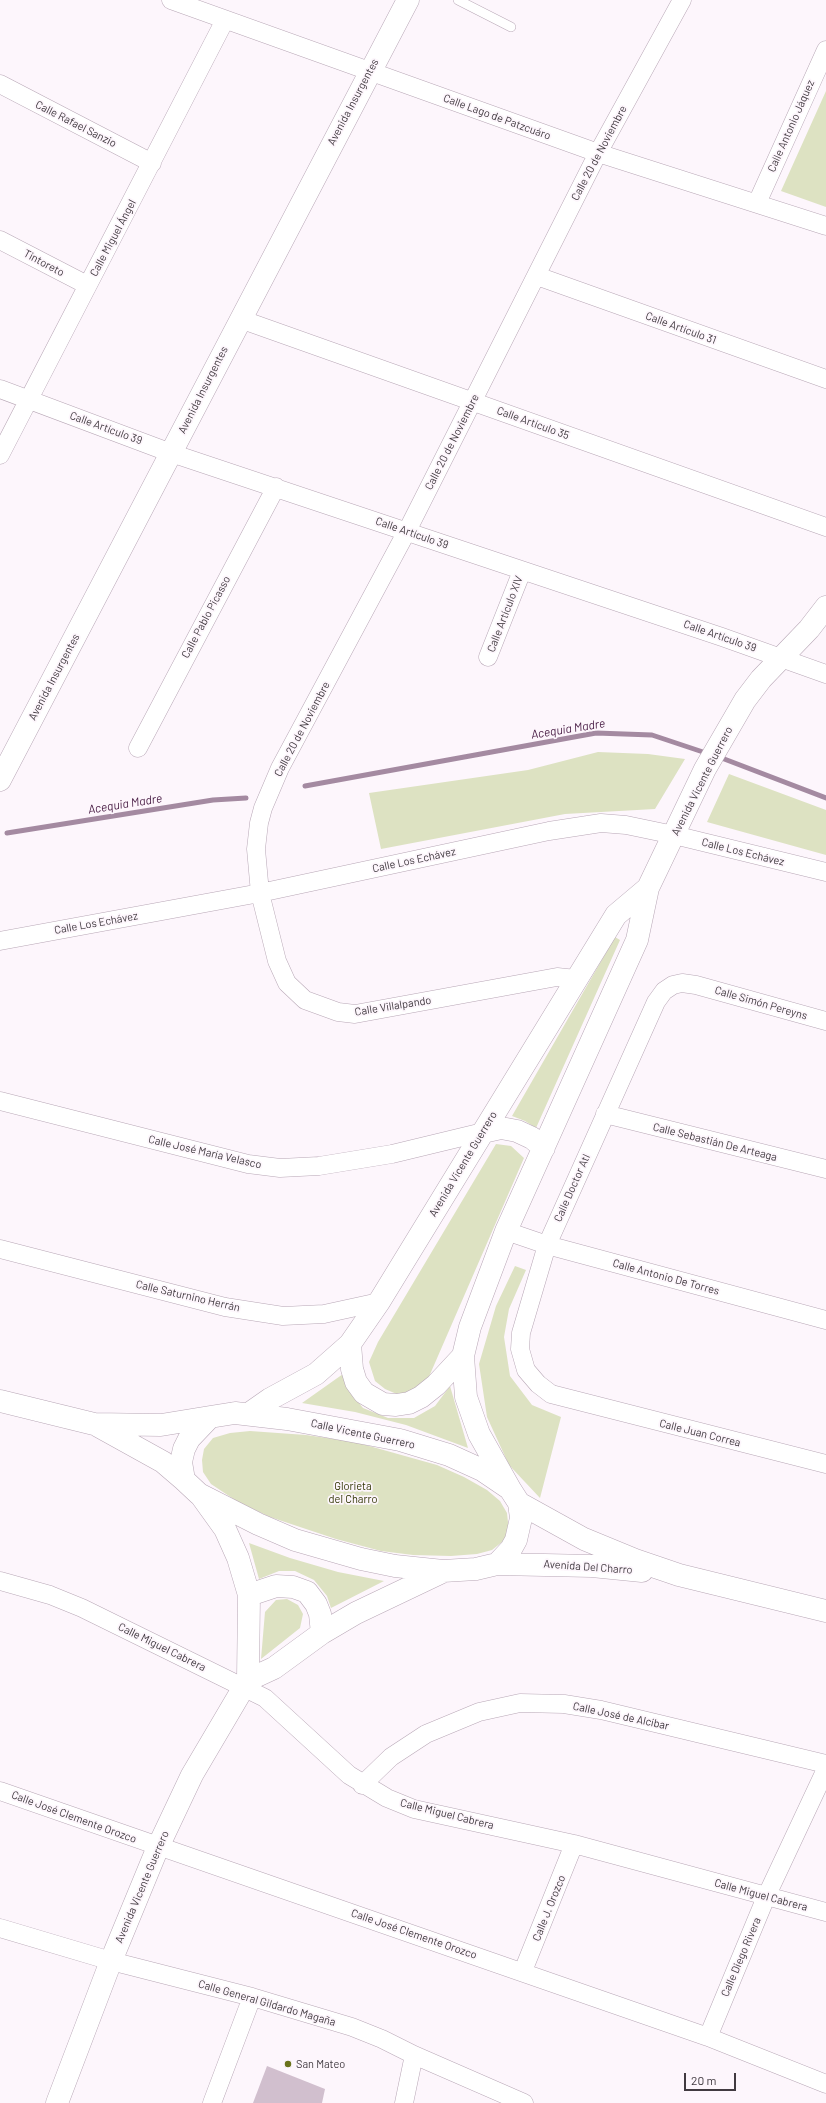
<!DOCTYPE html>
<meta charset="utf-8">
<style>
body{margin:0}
#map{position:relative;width:826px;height:2103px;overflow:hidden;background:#fdf6fc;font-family:Barlow,sans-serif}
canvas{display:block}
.scale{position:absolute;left:684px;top:2073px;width:52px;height:18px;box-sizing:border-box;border:2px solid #413a40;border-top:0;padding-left:5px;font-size:12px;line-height:14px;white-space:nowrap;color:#413a40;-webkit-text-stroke:3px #fdf6fc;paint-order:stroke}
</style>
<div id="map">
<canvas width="826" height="2103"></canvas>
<div class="scale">20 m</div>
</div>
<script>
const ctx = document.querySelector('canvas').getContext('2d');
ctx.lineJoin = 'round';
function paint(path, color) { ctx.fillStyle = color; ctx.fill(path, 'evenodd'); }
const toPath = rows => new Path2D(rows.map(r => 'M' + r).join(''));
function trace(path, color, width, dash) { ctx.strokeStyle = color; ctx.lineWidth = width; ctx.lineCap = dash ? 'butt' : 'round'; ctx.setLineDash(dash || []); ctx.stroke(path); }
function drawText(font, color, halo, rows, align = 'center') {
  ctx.font = font + ' Barlow,sans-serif'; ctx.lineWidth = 3.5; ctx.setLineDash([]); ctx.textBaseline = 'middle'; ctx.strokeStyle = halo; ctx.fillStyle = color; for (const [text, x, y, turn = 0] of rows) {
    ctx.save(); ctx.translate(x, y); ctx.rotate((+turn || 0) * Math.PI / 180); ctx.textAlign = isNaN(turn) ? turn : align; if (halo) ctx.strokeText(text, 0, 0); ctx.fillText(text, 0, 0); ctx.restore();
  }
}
const green = toPath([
 [826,91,826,207,781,191],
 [598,752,648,754,685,759,655,809,565,814,381,849,369,793,528,770],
 [729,774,826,810,826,855,707,822],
 [615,937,620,940,536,1128,525,1121,512,1116],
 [496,1144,511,1146,524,1158,428,1379,412,1392,399,1395,385,1389,375,1381,369,1362,378,1342],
 [515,1266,526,1270,509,1309,504,1337,510,1376,532,1405,561,1417,540,1498,509,1465,487,1417,479,1364,496,1306],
 [343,1374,351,1393,363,1408,388,1418,414,1418,435,1406,450,1386,468,1448,406,1425,355,1412,302,1403],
 [250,1431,306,1435,355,1442,437,1465,464,1477,487,1490,500,1501,507,1513,509,1532,502,1542,492,1550,477,1554,451,1556,413,1555,381,1551,336,1539,270,1517,238,1502,211,1484,203,1472,202,1460,204,1449,213,1438,230,1433],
 [249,1543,290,1558,338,1572,384,1581,331,1608,327,1596,314,1580,295,1571,279,1571,259,1579],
 [287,1599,298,1605,303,1614,300,1628,261,1659,265,1612,276,1600]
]);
const stream = toPath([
 [719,757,826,798],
 [305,786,596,733,652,735,709,754],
 [7,833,213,800,246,798]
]);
const building = toPath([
 [267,2066,325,2089,322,2103,253,2103]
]);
const service = toPath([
 [458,0,511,27]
]);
const minor = toPath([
 [171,0,598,153,826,226],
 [0,84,152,163],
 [757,203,826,50],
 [0,240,87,285],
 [537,276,826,379],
 [240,319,826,527],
 [0,389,171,453,722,637,826,674],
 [0,455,225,20],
 [488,657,522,571],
 [138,748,276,487],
 [0,941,260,893,549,831,601,823,626,825,674,835,826,872],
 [576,979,557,977,355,1014,338,1012,305,1000,287,983,277,961,260,893,256,849,259,823,263,808,280,768,407,531,598,153,682,0],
 [826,1021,696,985,682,983,673,985,664,991,656,1002,547,1245,521,1333,520,1349,526,1370,538,1384,551,1394,826,1464],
 [0,1101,248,1164,280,1168,319,1166,392,1154,483,1132],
 [605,1114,826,1169],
 [506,1231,547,1245,826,1320],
 [0,1249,225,1307,283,1316,324,1314,379,1302],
 [0,1581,50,1595,82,1608,265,1698,349,1775,387,1798,414,1809,574,1844,826,1912],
 [362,1785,391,1757,426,1734,479,1712,520,1703,564,1704,601,1710,826,1764],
 [0,1791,708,2037,826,2084],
 [0,1928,111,1961,252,1997,352,2027,382,2039,414,2055,524,2103],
 [523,1971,574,1844],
 [708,2037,766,1897,826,1769],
 [212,2103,252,1997],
 [404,2103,414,2055]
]);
const tertiary = toPath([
 [0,780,408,0],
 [483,1132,501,1128,517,1131,532,1138,544,1148],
 [350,1344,352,1369,356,1382,364,1393,383,1404,396,1405,409,1403,421,1397,436,1385,463,1356],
 [0,1401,94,1424,161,1425,210,1417],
 [235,1413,287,1419,400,1440,449,1455,482,1470,510,1489,519,1503,521,1518,516,1540,511,1549,497,1564,476,1569,443,1571,395,1566,361,1559,295,1540,258,1524,199,1494,184,1480,181,1462,184,1449,189,1439,210,1417,235,1413],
 [250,1413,270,1399,316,1374,350,1344,379,1302,616,915,648,888],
 [98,1426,163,1462,184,1480],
 [510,1489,479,1434,466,1397,463,1356,470,1327,506,1231,637,940,648,888,705,769,745,700,761,679,809,629,826,607],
 [202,1497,225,1529,238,1558,249,1595,248,1680],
 [519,1503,584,1539,635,1560,679,1575,826,1611],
 [497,1564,592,1566,642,1571],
 [249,1595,276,1586,293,1587,307,1592,316,1604,320,1614,322,1633],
 [57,2103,111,1961,158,1847,192,1775,248,1680,274,1668,322,1633,356,1613,442,1572]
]);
const markers = [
 [288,2064,4,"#6a731c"]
];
const streetNames = [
 ["Avenida Insurgentes",353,102,-62],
 ["Calle Lago de Patzcuáro",497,117,20],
 ["Calle Rafael Sanzio",76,124,27],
 ["Calle Antonio Jáquez",791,126,-66],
 ["Calle 20 de Noviembre",599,153,-62],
 ["Calle Miguel Ángel",113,238,-62],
 ["Tintoreto",44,263,28],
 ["Calle Artículo 31",681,328,20],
 ["Avenida Insurgentes",203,390,-63],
 ["Calle Artículo 35",533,423,20],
 ["Calle Artículo 39",106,428,20],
 ["Calle 20 de Noviembre",452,442,-63],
 ["Calle Artículo 39",412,533,19],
 ["Calle Artículo XIV",505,614,-69],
 ["Calle Pablo Picasso",206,617,-62],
 ["Calle Artículo 39",720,636,19],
 ["Avenida Insurgentes",54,677,-62],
 ["Calle 20 de Noviembre",302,729,-62],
 ["Avenida Vicente Guerrero",702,781,-63],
 ["Calle Los Echávez",743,852,14],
 ["Calle Los Echávez",414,860,-12],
 ["Calle Los Echávez",96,923,-10],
 ["Calle Simón Pereyns",761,1003,16],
 ["Calle Villalpando",393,1006,-9],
 ["Calle Sebastián De Arteaga",715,1142,14],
 ["Calle José María Velasco",205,1152,13],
 ["Avenida Vicente Guerrero",463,1164,-59],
 ["Calle Doctor Atl",572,1188,-66],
 ["Calle Antonio De Torres",666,1277,15],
 ["Calle Saturnino Herrán",188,1296,13],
 ["Calle Juan Correa",700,1433,14],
 ["Calle Vicente Guerrero",363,1434,12],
 ["Avenida Del Charro",588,1567,4],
 ["Calle Miguel Cabrera",162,1647,26],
 ["Calle José de Alcíbar",621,1716,12],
 ["Calle Miguel Cabrera",447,1814,14],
 ["Calle José Clemente Orozco",74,1817,20],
 ["Avenida Vicente Guerrero",142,1887,-67],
 ["Calle Miguel Cabrera",761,1895,15],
 ["Calle J. Orozco",549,1908,-68],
 ["Calle José Clemente Orozco",414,1934,19],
 ["Calle Diego Rivera",741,1957,-67],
 ["Calle General Gildardo Magaña",267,2003,16]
];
const parkNames = [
 ["Glorieta",353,1486],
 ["del Charro",353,1499]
];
const poiNames = [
 ["San Mateo",296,2064]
];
const waterNames = [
 ["Acequia Madre",568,729,-9],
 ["Acequia Madre",125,804,-9]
];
paint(green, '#dde2c2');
trace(stream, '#a48aa1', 5);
paint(building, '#d1bfce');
trace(service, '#b8a7b6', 10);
trace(minor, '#b8a7b6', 19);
trace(tertiary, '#b8a7b6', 23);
trace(service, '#fff', 9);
trace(minor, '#fff', 18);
trace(tertiary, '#fff', 22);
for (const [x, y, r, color] of markers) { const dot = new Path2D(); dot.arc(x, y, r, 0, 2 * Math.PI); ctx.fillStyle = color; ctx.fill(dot); trace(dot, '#fdf6fc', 1.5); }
drawText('11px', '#413a40', '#fdf6fc', streetNames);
drawText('11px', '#323604', '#fdf6fc', parkNames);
drawText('11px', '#413a40', '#fdf6fc', poiNames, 'left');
drawText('italic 12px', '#4d2249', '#fdf6fc', waterNames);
</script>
